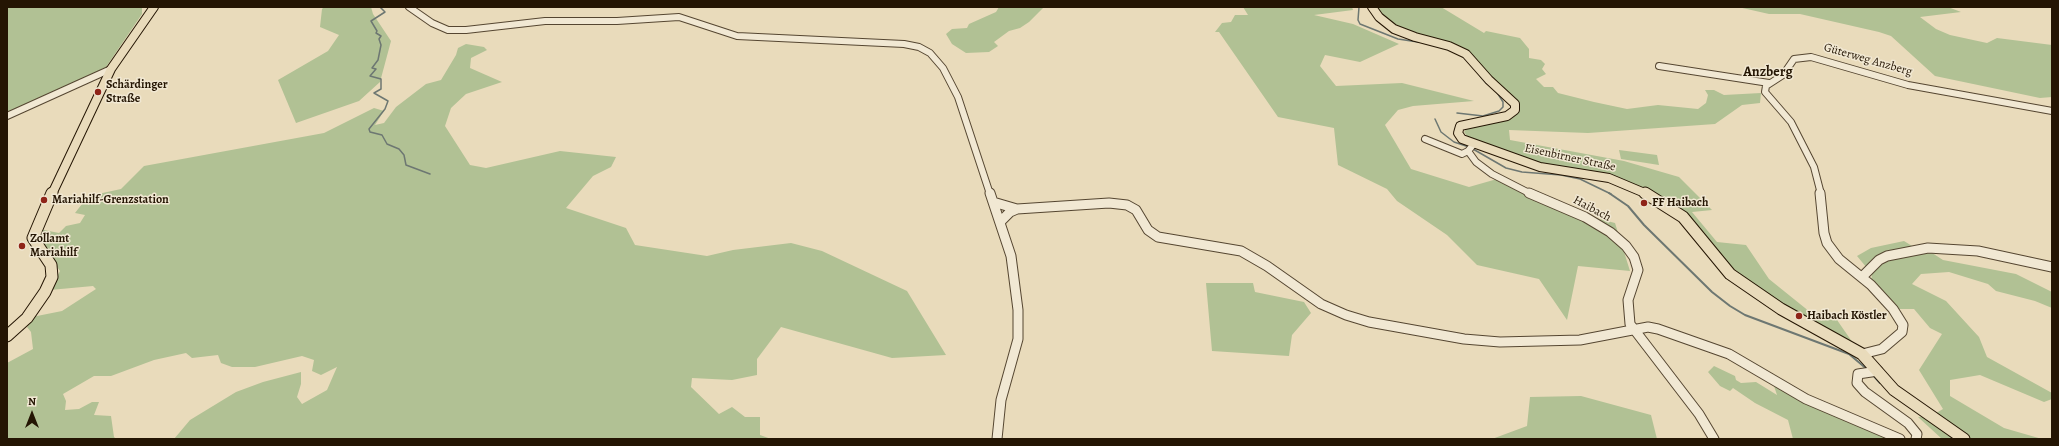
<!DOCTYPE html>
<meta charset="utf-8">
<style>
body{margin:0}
#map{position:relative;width:2059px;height:446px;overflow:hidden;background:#e9dbbb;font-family:Alegreya,serif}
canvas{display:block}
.frame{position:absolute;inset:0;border:8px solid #241503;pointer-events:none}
.north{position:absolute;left:12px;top:394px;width:40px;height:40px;-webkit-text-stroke:3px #f1e8d3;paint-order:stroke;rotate:0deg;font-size:11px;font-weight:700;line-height:16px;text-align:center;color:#241503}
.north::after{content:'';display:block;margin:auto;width:14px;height:18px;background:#241503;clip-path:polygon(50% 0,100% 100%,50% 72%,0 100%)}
</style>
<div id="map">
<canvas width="2059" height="446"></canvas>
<div class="frame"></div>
<div class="north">N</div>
</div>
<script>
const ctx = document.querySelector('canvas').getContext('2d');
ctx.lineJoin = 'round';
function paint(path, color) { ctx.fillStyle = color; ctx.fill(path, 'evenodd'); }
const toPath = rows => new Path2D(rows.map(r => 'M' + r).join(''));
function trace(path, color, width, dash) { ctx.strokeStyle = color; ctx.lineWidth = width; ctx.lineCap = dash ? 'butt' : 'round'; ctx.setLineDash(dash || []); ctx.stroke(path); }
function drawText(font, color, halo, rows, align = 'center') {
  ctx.font = font + ' Alegreya,serif'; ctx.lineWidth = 3; ctx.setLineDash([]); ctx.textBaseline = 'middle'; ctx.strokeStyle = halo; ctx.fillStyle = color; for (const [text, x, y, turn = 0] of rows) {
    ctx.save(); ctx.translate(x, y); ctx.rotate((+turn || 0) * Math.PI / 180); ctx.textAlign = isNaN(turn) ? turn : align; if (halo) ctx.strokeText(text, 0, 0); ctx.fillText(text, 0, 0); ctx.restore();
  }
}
const green = toPath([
 [7,7,142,7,142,14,104,70,7,115],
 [324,7,371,7,373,14,391,41,380,82,359,101,296,123,278,80,328,51,339,35,320,27,322,9],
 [999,7,1044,7,1029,22,1020,28,1009,31,994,42,998,46,989,52,966,53,952,44,946,34,952,29,967,28,969,24,996,12],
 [1243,7,1352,7,1353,10,1314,15,1353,24,1399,44,1360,62,1325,55,1320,66,1336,86,1402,83,1474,101,1413,106,1398,110,1385,125,1411,169,1469,187,1497,179,1545,205,1615,223,1630,271,1578,266,1567,320,1539,279,1477,265,1447,235,1397,201,1387,189,1338,165,1334,128,1278,117,1219,32,1215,32,1222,23,1231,22,1235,15,1248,15],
 [1377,7,1441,7,1484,33,1486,31,1520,38,1529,49,1529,58,1541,60,1545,64,1542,69,1546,74,1536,79,1544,87,1553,87,1558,93,1594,102,1627,109,1658,105,1698,109,1706,103,1708,95,1705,90,1714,90,1724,95,1761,93,1760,103,1742,105,1715,124,1588,133,1509,130,1510,140,1624,161,1679,177,1712,210,1692,212,1717,242,1746,245,1769,279,1810,312,1837,320,1853,343,1790,313,1718,258,1699,227,1676,206,1616,178,1546,166,1471,141,1464,132,1469,126,1519,110,1474,61,1389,23],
 [1738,7,1948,7,1961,12,1920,17,1936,29,1950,35,1987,43,1997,38,2052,45,2052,97,2040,98,1935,76,1891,36,1879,32,1800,14,1769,14],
 [466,44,484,47,487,50,471,58,470,68,502,82,466,94,451,108,445,126,470,165,486,168,560,151,616,157,611,167,593,176,566,208,626,228,635,245,707,256,733,250,791,243,822,251,907,291,946,355,892,358,781,327,757,359,757,375,732,380,692,378,691,387,719,414,732,407,745,417,760,417,760,435,771,439,174,439,190,420,236,392,263,382,301,372,301,384,297,397,302,404,327,390,337,367,321,375,312,371,314,360,302,356,255,367,232,367,221,363,218,355,192,358,186,353,154,360,111,376,94,376,63,394,66,401,65,410,79,409,92,402,99,402,94,415,111,416,114,437,116,439,7,439,7,363,33,349,31,332,27,327,32,317,62,311,96,289,93,286,50,290,60,271,47,253,39,229,59,233,66,226,80,223,85,215,75,213,82,204,98,194,121,189,144,166,324,133,374,108,384,111,375,125,384,123,396,107,426,84,441,80,456,55,458,48],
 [1619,150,1657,155,1659,165,1621,159],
 [1904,241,1917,249,1926,249,1943,260,2016,274,2052,292,2052,308,2035,301,1996,291,1988,284,1949,272,1921,274,1912,284,1946,301,1979,337,1987,357,2052,393,2052,399,2044,402,1980,375,1950,380,1950,396,2004,428,2042,439,1942,439,1918,417,1931,416,1943,409,1919,370,1942,334,1930,328,1914,309,1894,309,1871,283,1872,274,1857,256,1871,248],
 [1206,283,1253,283,1255,292,1304,302,1311,313,1292,335,1289,356,1212,351],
 [1714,366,1735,376,1736,380,1741,383,1756,382,1777,395,1774,386,1788,390,1903,439,1793,439,1788,420,1755,403,1733,388,1730,391,1720,386,1708,372],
 [1581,396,1651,415,1657,439,1492,439,1527,426,1530,397]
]);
const streamFar1 = toPath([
 [380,7,385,12,371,21,377,31,376,33,381,36,379,39,381,45,378,60,372,68,376,69,370,76,381,79,381,89,374,93,388,101,385,109,369,129,370,132,382,135,387,144,399,149,404,155,406,165,430,174],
 [1359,7,1358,20,1360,24,1398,39,1418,42],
 [1480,76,1486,83],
 [1457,113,1483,116,1499,111,1503,107,1503,102,1498,94],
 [1435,119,1441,132,1454,142,1469,147],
 [1473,149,1506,168,1522,172,1561,175,1580,179,1611,194]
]);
const stream = toPath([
 [1609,193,1628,206,1644,225,1712,292,1730,306,1745,315,1849,354,1868,370],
 [1872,374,1880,383],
 [1949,435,1954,439]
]);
const minorFar1 = toPath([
 [409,7,432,23,448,30,466,30,545,21,617,21,679,17,737,36,904,44,919,47,930,53,943,68,958,97,990,194],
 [1659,66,1769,83],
 [7,116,111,69],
 [1425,139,1462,154,1468,151],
 [1473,145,1468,151,1476,162,1492,174,1531,194],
 [1821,194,1814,167,1791,122,1765,92,1766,86,1783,75,1794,59,1811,57,1908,85,2052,111]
]);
const minor = toPath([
 [990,193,1011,256,1018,310,1018,339,1001,400,997,439],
 [1529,193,1585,217,1610,232,1626,246,1634,257,1638,270,1628,300,1630,324,1699,414,1714,439],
 [1820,193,1824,233,1827,243,1839,259,1871,285,1893,309,1903,325,1902,332,1882,349,1862,354],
 [993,202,1017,209,1109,203,1127,205,1136,210,1148,230,1158,237,1241,251,1267,266,1321,304,1346,315,1369,322,1464,339,1500,342,1580,340,1648,327,1658,329,1729,354,1806,399,1900,439],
 [1001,221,1010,212,1017,209],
 [1863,276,1879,260,1887,256,1928,248,1978,251,2052,267],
 [1878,371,1858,374,1857,383,1865,392,1908,423,1917,434,1916,439]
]);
const majorFar1 = toPath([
 [1372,7,1379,17,1394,29,1415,37,1449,46,1466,54,1489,80,1515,104,1515,110,1507,116,1460,126,1458,133,1462,139,1540,167,1609,178,1647,194],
 [52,194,111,69,154,7]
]);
const major = toPath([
 [1645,193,1683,217,1730,274,1781,309,1862,354,1894,390,1964,439],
 [7,336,27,318,45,292,52,277,51,265,33,238,52,193]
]);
const markers = [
 [98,92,4,"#8f2418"],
 [44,200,4,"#8f2418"],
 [1644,203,4,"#8f2418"],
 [22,246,4,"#8f2418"],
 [1799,316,4,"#8f2418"]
];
const streetNames = [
 ["Güterweg Anzberg",1868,60,16],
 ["Eisenbirner Straße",1570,158,12],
 ["Haibach",1592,209,28]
];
const poiNames = [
 ["Schärdinger",106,85],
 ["Straße",106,99],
 ["Mariahilf-Grenzstation",52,200],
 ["FF Haibach",1652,203],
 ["Zollamt",30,239],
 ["Mariahilf",30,253],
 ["Haibach Köstler",1807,316]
];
const quarterNames = [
 ["Anzberg",1768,73]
];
paint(green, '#b1c194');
trace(streamFar1, '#6d7772', 1.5);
trace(stream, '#6d7772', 2);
trace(minorFar1, '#554631', 8);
trace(minor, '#554631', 11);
trace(majorFar1, '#241503', 10);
trace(major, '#241503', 13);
trace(minorFar1, '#f1e8d3', 6);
trace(minor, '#f1e8d3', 9);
trace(majorFar1, '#e9dbbb', 8);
trace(major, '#e9dbbb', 11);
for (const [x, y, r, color] of markers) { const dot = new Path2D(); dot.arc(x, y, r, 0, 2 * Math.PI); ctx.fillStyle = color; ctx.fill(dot); trace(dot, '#f1e8d3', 1.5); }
drawText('12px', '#241503', '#f1e8d3', streetNames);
drawText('bold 12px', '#241503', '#f1e8d3', poiNames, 'left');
drawText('bold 14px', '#241503', '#f1e8d3', quarterNames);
</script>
